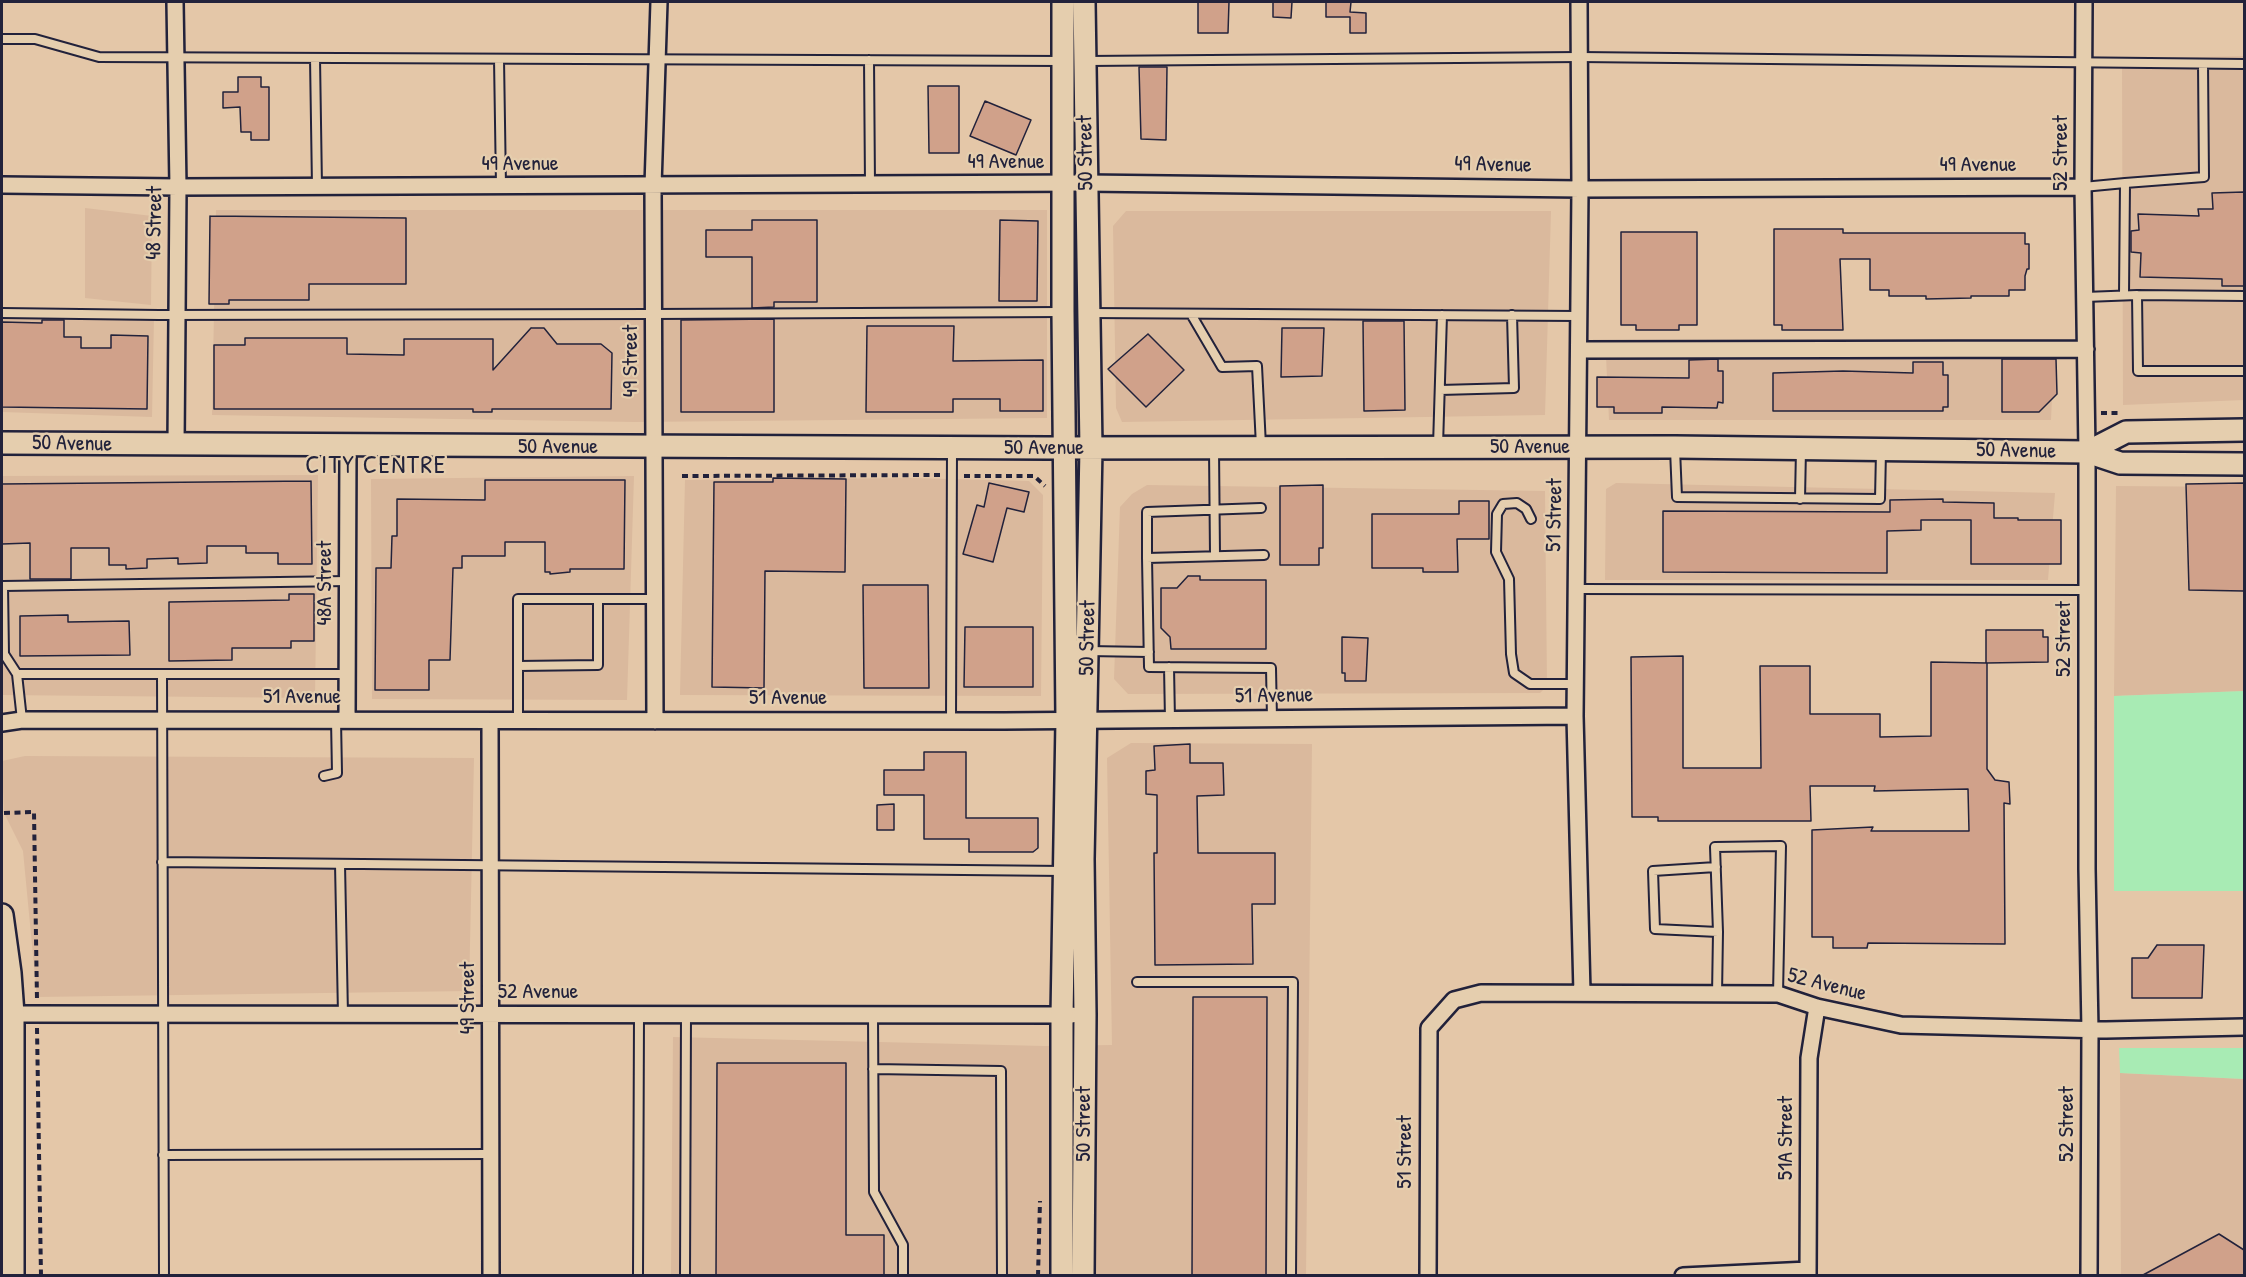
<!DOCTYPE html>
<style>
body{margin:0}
#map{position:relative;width:2246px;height:1277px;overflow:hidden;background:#e4c7a8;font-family:"Patrick Hand",sans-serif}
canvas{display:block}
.frame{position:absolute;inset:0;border:3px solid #22223b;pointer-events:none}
</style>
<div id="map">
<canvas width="2246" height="1277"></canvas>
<div class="frame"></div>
</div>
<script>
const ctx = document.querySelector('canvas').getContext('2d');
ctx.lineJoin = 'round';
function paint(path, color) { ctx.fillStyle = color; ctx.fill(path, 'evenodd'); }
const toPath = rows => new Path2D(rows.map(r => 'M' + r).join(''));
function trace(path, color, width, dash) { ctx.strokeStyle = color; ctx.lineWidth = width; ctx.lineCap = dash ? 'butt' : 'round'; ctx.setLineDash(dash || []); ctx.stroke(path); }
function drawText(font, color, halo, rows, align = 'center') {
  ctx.font = font + ' "Patrick Hand",sans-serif'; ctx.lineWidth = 4.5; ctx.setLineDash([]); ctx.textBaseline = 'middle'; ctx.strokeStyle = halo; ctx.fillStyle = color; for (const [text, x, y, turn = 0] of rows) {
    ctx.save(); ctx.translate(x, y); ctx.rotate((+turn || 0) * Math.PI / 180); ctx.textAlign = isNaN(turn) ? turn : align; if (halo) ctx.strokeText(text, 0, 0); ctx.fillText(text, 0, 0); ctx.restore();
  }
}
const built = toPath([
 [2244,56,2244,400,2123,405,2122,59],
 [85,208,152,216,151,305,85,298],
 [216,210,1047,210,1047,418,635,422,212,415],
 [1126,211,1551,211,1545,415,1122,422,1116,408,1113,226],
 [2,313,154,317,152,417,2,412],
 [2054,352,2051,420,1609,420,1606,356],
 [318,475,315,698,2,695,2,476],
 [634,476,627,700,372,699,371,479],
 [910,478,1029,481,1043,495,1041,696,680,695,685,480],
 [1616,483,2055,493,2048,580,1605,580,1606,489],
 [1147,485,1545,491,1547,686,1540,693,1128,694,1114,679,1120,507,1132,494],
 [2116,486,2244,487,2244,691,2114,696],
 [1131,743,1312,744,1306,1275,671,1276,673,1037,1044,1046,1112,1045,1107,758],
 [25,756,474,758,469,991,37,997,23,851,4,813,2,761],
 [2120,1073,2244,1079,2244,1275,2121,1275]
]);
const green = toPath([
 [2244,691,2244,891,2114,891,2114,696],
 [2119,1048,2244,1048,2244,1079,2120,1073]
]);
const building = toPath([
 [1198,2,1229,2,1228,33,1198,33,1198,2],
 [1273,2,1292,2,1291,18,1273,17,1273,2],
 [1326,2,1351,2,1350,12,1366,13,1366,33,1350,33,1350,17,1326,17,1326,2],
 [1139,67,1167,67,1166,140,1141,139,1139,67],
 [238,77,261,77,261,87,269,87,269,140,251,140,251,132,241,132,240,107,223,108,223,92,238,92,238,77],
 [928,86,959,86,959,153,929,153,928,86],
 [985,101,1031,120,1016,155,970,136,985,101],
 [2244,192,2244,286,2222,286,2222,279,2140,277,2141,253,2131,252,2131,231,2139,230,2138,214,2199,216,2198,209,2213,209,2212,193,2244,192],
 [210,216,406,218,406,284,309,284,309,300,229,300,229,304,209,304,210,216],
 [752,220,817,220,817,302,774,302,774,307,752,308,752,257,706,257,706,230,752,230,752,220],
 [1000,220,1038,221,1037,301,999,301,1000,220],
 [1774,229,1843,229,1843,233,2025,233,2025,244,2029,244,2029,269,2027,269,2025,276,2025,290,2009,290,2009,296,1971,296,1971,298,1926,299,1926,296,1889,296,1889,290,1870,290,1870,259,1840,259,1843,330,1782,330,1782,325,1774,325,1774,229],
 [1621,232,1697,232,1697,325,1679,325,1679,330,1636,330,1636,325,1621,325,1621,232],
 [774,319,774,412,681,412,681,320,774,319],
 [42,320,64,320,64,337,81,337,81,348,111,348,111,335,148,336,147,409,2,407,2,322,42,323,42,320],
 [1363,321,1404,321,1405,410,1364,411,1363,321],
 [867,326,954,326,953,361,1043,360,1043,411,1000,411,1000,399,953,399,953,412,866,412,867,326],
 [531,328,544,328,557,344,601,344,612,353,611,409,492,409,492,412,473,412,473,409,214,409,214,345,245,345,245,338,347,338,347,354,404,355,404,339,493,339,493,370,531,328],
 [1282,328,1324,328,1322,376,1281,377,1282,328],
 [1148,334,1184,370,1146,407,1108,369,1148,334],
 [1718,359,1718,371,1723,371,1723,403,1718,402,1717,408,1662,407,1662,413,1614,413,1614,407,1597,407,1597,377,1689,378,1689,360,1718,359],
 [2002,359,2056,359,2057,394,2039,412,2002,412,2002,359],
 [1913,362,1943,362,1943,375,1948,375,1948,407,1943,407,1943,411,1773,411,1773,373,1843,371,1913,373,1913,362],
 [773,478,846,479,845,572,765,571,764,688,712,687,714,482,773,482,773,478],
 [485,480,625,480,624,569,570,569,570,572,550,574,550,572,545,572,545,542,505,542,505,556,462,556,462,568,453,568,450,660,429,660,429,690,375,690,376,568,391,568,392,536,397,536,397,499,485,500,485,480],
 [311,481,312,564,278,564,278,553,246,553,246,546,207,546,207,563,178,564,178,558,147,559,147,568,126,569,126,565,109,565,109,548,71,548,71,579,30,579,30,543,2,544,2,484,311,481],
 [989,483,1029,492,1024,512,1007,508,993,562,963,554,977,505,984,507,989,483],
 [2244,483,2244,591,2189,590,2186,484,2244,483],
 [1323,485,1323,548,1319,548,1319,565,1280,565,1280,486,1323,485],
 [1943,499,1943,502,1994,503,1994,518,2018,518,2018,520,2061,520,2061,564,1971,564,1971,520,1921,520,1921,530,1887,531,1887,573,1663,572,1663,511,1890,512,1890,500,1943,499],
 [1459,501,1489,501,1489,539,1457,539,1458,572,1423,572,1423,568,1372,568,1372,514,1459,514,1459,501],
 [1188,576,1200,576,1200,580,1266,580,1266,649,1171,649,1170,637,1161,628,1161,588,1177,588,1188,576],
 [863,585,928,585,929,688,864,688,863,585],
 [289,594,314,594,314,641,291,641,291,648,232,648,232,660,169,661,169,602,289,600,289,594],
 [68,615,68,622,129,621,130,655,20,656,20,616,68,615],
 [965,627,1033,627,1033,687,964,687,965,627],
 [1986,630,2043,630,2043,637,2048,637,2048,662,1986,663,1986,630],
 [1342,637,1368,638,1366,681,1345,681,1345,673,1342,673,1342,637],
 [1683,656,1683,768,1761,768,1760,666,1810,666,1810,714,1880,714,1880,737,1931,736,1931,662,1987,663,1987,769,1995,780,2009,782,2010,804,2004,803,2005,944,1868,943,1867,948,1833,948,1833,937,1812,937,1812,830,1873,827,1871,831,1969,831,1968,789,1874,791,1875,786,1810,786,1811,821,1658,821,1658,817,1632,817,1631,657,1683,656],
 [1190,744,1190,763,1223,763,1224,795,1197,796,1198,853,1275,853,1275,904,1252,904,1253,964,1155,965,1154,853,1157,853,1157,795,1146,794,1146,771,1155,770,1154,746,1190,744],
 [924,752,966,752,966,818,1038,818,1038,848,1033,852,969,852,969,839,924,839,924,795,884,795,884,770,924,770,924,752],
 [894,804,894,830,877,830,877,805,894,804],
 [2157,945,2204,945,2202,998,2132,998,2132,958,2148,958,2157,945],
 [1193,997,1267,997,1266,1275,1192,1275,1193,997],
 [717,1063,846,1063,846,1235,884,1235,884,1275,716,1275,717,1063],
 [2219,1234,2244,1250,2244,1275,2143,1275,2219,1234]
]);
const path = toPath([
 [2101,413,2118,413],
 [682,476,941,475],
 [964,476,1034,476,1045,486],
 [4,813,34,812,37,1000],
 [37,1028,41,1276],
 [1038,1276,1040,1201]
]);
const lane = toPath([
 [2,39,35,39,99,57,1063,61],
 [315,58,317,187],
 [499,59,501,186],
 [869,60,870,185],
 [1087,61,1580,57,2244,64],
 [2125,183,2204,177,2203,64],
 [2083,187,2125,183,2124,295],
 [2137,295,2244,296],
 [2085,297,2137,295,2138,371,2244,371],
 [2,313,159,315,653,314,1062,312],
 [1091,313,1579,316],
 [1191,314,1222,367,1257,366,1261,446],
 [1440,390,1514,388,1512,315],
 [1438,446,1442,315],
 [1214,449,1215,555],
 [1675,449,1677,497,1880,499,1881,451],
 [1800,499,1801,449],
 [1531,519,1526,509,1517,503,1503,504,1497,514,1496,552,1509,579,1511,654,1514,673,1530,684,1575,684],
 [1264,555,1147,558,1149,667,1271,668,1272,719],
 [1147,558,1147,512,1261,508],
 [1576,589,2087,590],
 [1088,651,1149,652],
 [518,666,598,665,598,599],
 [1169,667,1170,720],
 [17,674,347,674],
 [162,674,164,1276],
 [22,720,17,674,4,654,3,586,348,581],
 [518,721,518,599,654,599],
 [951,721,952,450],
 [324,776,337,773,336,720],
 [162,862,1064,871],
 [340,864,343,1015],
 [1716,867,1653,871,1655,929,1718,932],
 [1137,982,1293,982,1291,1276],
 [1717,995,1718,932,1715,847,1781,846,1778,994],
 [873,1015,874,1192,903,1245,903,1276],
 [873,1069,1001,1071,1002,1276],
 [163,1155,491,1154],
 [638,1276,639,1015],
 [685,1276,686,1015]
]);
const street = toPath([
 [175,2,178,187,176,445],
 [1579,2,1580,189,1575,716,1582,993],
 [2084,2,2083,187,2087,452,2087,869,2090,1030,2089,1276],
 [2,185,178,187,1086,183,1580,189,2083,187],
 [1579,350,2086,349],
 [347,720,348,446],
 [490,721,491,1276],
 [655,721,653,186,659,2],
 [2,723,22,720,1004,721,1575,716],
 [13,1014,1072,1015],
 [1428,1276,1429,1028,1454,1000,1481,993,1778,994,1817,1007,1901,1025,2106,1030,2244,1027],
 [1683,1276,1808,1270],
 [1808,1276,1809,1058,1817,1007]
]);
const secondary = toPath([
 [2,443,1049,448,1675,447,2087,452,2120,463,2244,464],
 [2087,452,2126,432,2244,430],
 [2,915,10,973,13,1014,13,1276],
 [1062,1276,1062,1016,1067,720,1063,312,1063,2],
 [1083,1276,1085,1015,1083,859,1091,448,1084,2]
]);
const streetNames = [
 ["50 Street",1086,153,-91],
 ["52 Street",2061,153,-90],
 ["49 Avenue",1006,162],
 ["49 Avenue",520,164],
 ["49 Avenue",1493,165,1],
 ["49 Avenue",1978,165],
 ["48 Street",155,223,-89],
 ["49 Street",631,361,-90],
 ["50 Avenue",72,444,1],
 ["50 Avenue",558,447],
 ["50 Avenue",1530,447],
 ["50 Avenue",1044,448],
 ["50 Avenue",2016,451,1],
 ["51 Street",1555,515,-89],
 ["48A Street",325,583,-90],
 ["50 Street",1088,638,-89],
 ["52 Street",2064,639,-90],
 ["51 Avenue",1274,696,-1],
 ["51 Avenue",302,697],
 ["51 Avenue",788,698],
 ["52 Avenue",1827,985,14],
 ["52 Avenue",538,992],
 ["49 Street",468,998,-90],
 ["50 Street",1084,1124,-90],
 ["52 Street",2067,1124,-90],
 ["51A Street",1786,1138,-90],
 ["51 Street",1405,1152,-90]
];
const quarterNames = [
 ["CITY CENTRE",376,466]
];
paint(built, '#dab99d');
paint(green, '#a8ebb4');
paint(building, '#d0a18a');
trace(building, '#22223b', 1.5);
trace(lane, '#22223b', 12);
trace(street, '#22223b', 20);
trace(secondary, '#22223b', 26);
trace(path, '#22223b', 4, [6, 4.5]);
trace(lane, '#e5ceae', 8);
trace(street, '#e5ceae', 15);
trace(secondary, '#e5ceae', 21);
drawText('22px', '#22223b', '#e5ceae', streetNames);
ctx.letterSpacing = '1.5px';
drawText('26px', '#22223b', '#e5ceae', quarterNames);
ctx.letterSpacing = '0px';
</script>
